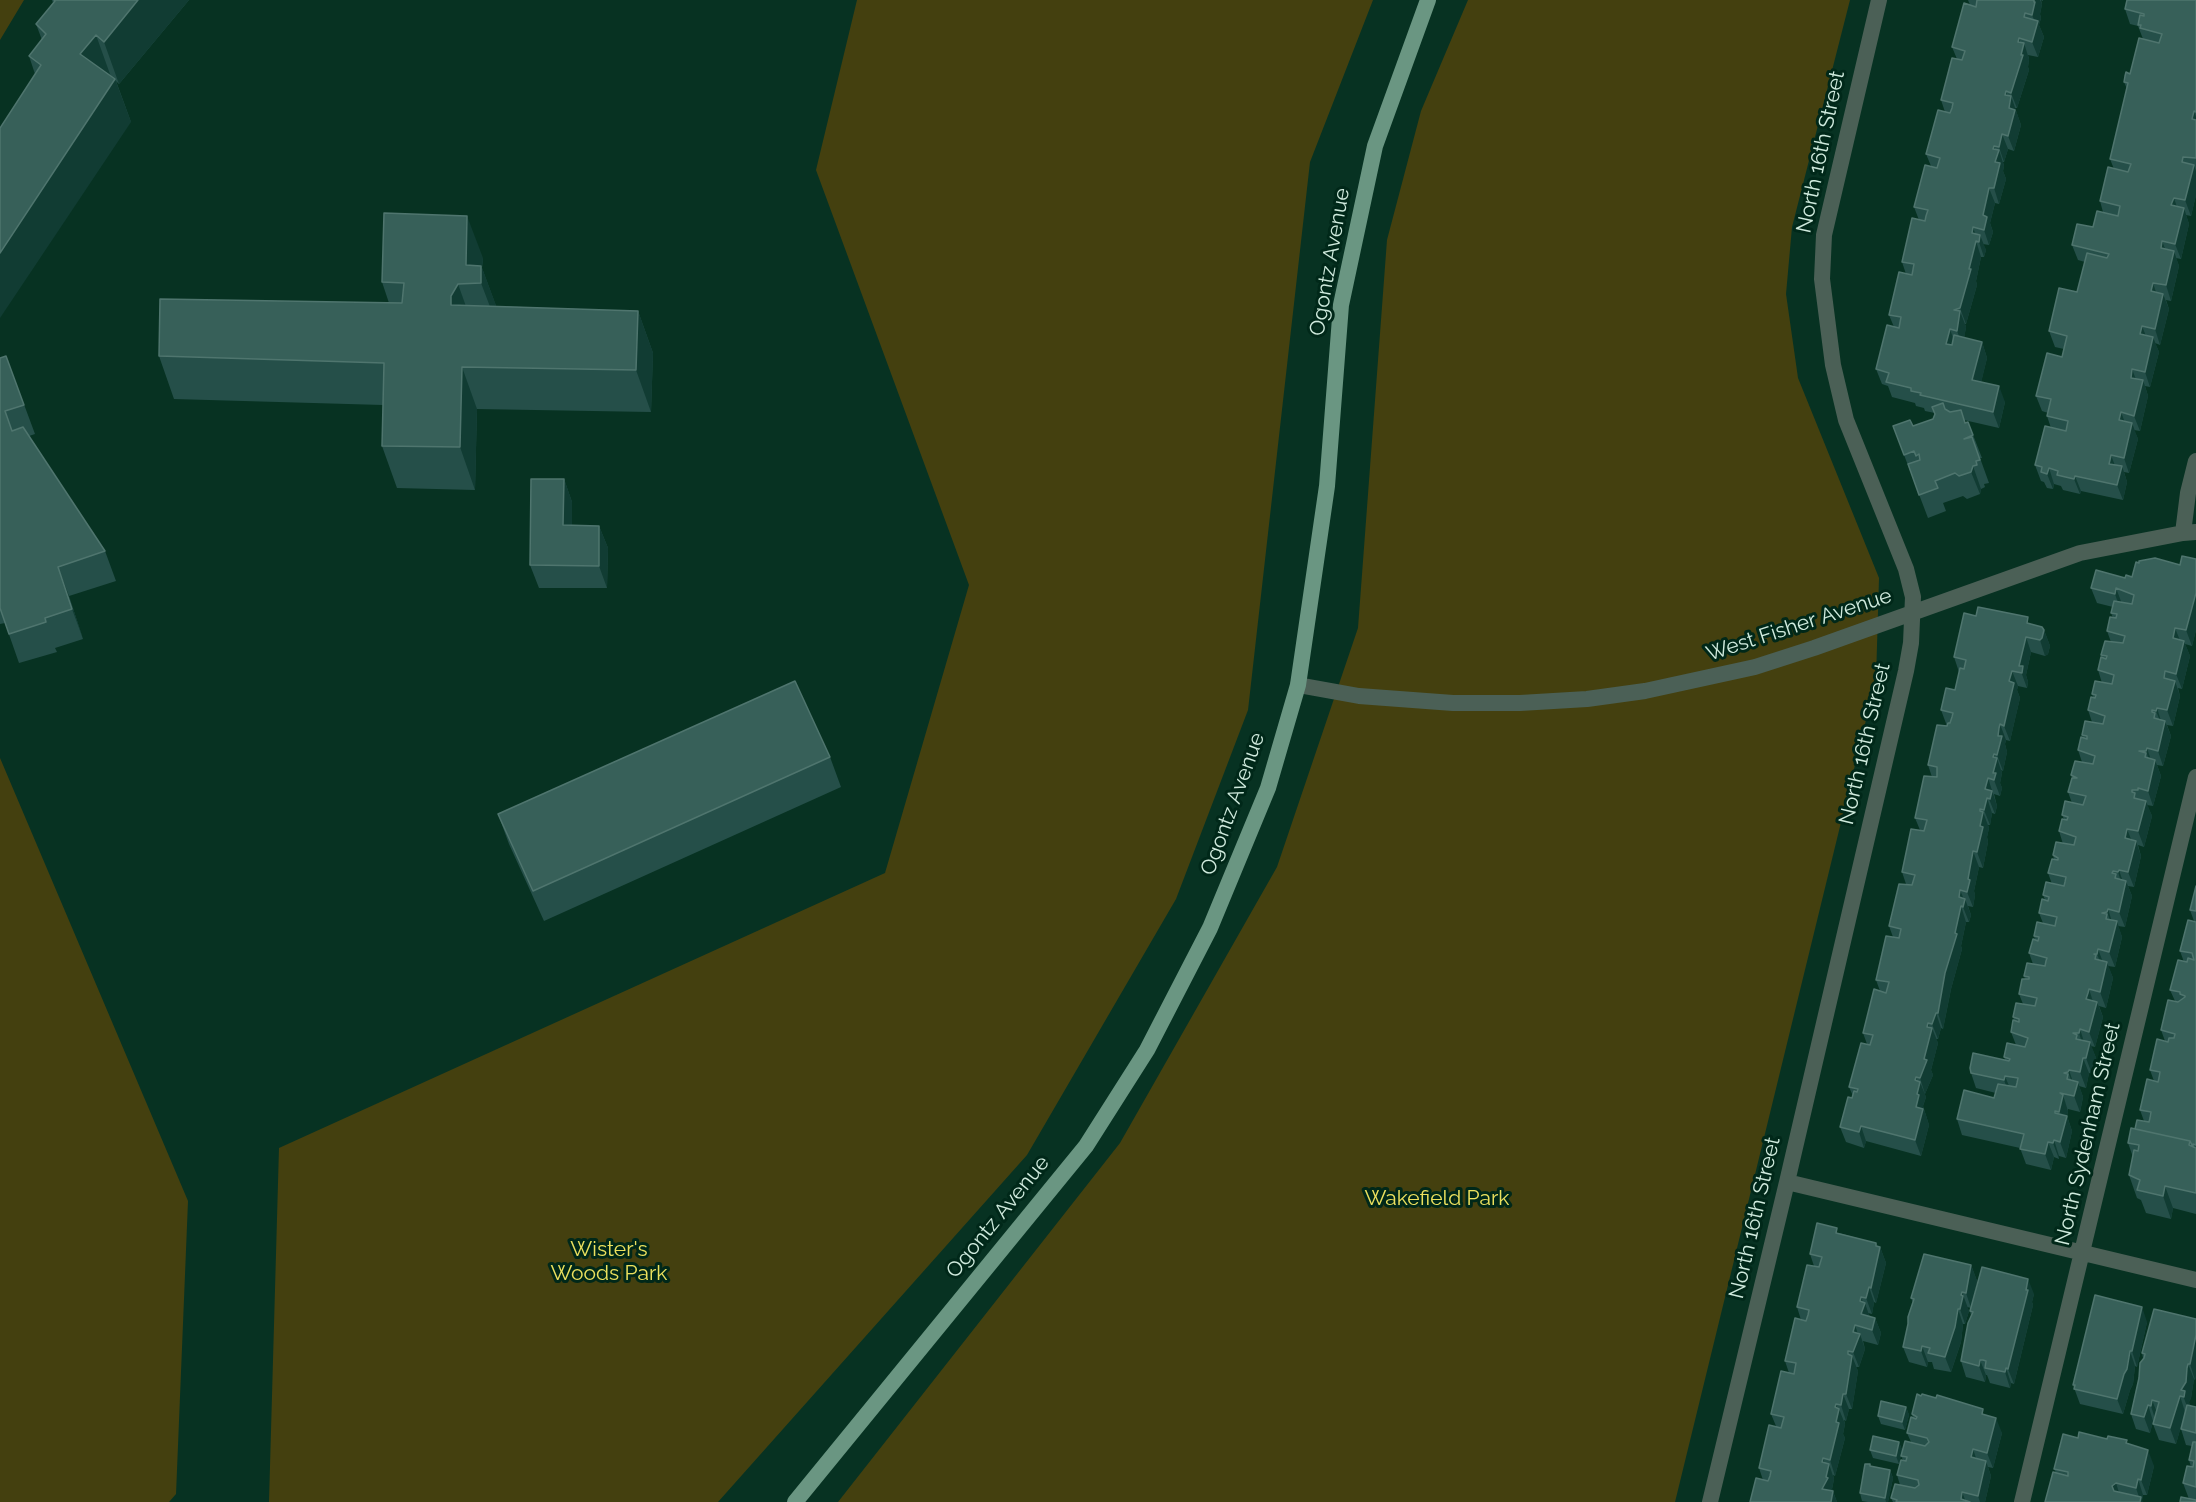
<!DOCTYPE html>
<style>
body{margin:0}
canvas{display:block;background:#073222}
</style>
<canvas width="2196" height="1502"></canvas>
<script>
const ctx = document.querySelector('canvas').getContext('2d');
ctx.lineJoin = 'round';
function paint(path, color) { ctx.fillStyle = color; ctx.fill(path, 'evenodd'); }
const toPath = rows => new Path2D(rows.map(r => 'M' + r).join(''));
function trace(path, color, width, dash) { ctx.strokeStyle = color; ctx.lineWidth = width; ctx.lineCap = dash ? 'butt' : 'round'; ctx.setLineDash(dash || []); ctx.stroke(path); }
function drawText(font, color, halo, rows, align = 'center') {
  ctx.font = font + ' Raleway,sans-serif'; ctx.lineWidth = 6; ctx.setLineDash([]); ctx.textBaseline = 'middle'; ctx.strokeStyle = halo; ctx.fillStyle = color; for (const [text, x, y, turn = 0] of rows) {
    ctx.save(); ctx.translate(x, y); ctx.rotate((+turn || 0) * Math.PI / 180); ctx.textAlign = isNaN(turn) ? turn : align; if (halo) ctx.strokeText(text, 0, 0); ctx.fillText(text, 0, 0); ctx.restore();
  }
}
const green = toPath([
 [0,0,24,0,0,40],
 [857,0,1373,0,1310,162,1248,710,1176,899,1027,1155,718,1502,269,1502,279,1148,885,873,969,585,816,170],
 [1468,0,1850,0,1792,227,1786,294,1798,378,1879,578,1876,679,1675,1502,838,1502,1120,1143,1277,867,1358,628,1387,240,1421,111],
 [0,758,188,1201,176,1494,169,1502,0,1502]
]);
const minor = toPath([
 [2183,533,2188,493,2196,461],
 [1298,685,1359,696,1453,703,1520,703,1587,699,1645,691,1755,667,1814,648,2080,553,2183,533,2196,532],
 [1787,1182,2196,1280],
 [1710,1502,1787,1182,1906,671,1911,643,1913,597,1906,569,1846,420,1833,365,1822,279,1824,235,1879,0],
 [2022,1502,2196,777]
]);
const primary = toPath([
 [795,1502,1086,1146,1147,1050,1210,928,1268,788,1298,685,1327,486,1341,305,1375,146,1428,0]
]);
const wall = toPath([
 [52,0,189,0,119,84,116,81,131,122,35,74,29,56,42,40,36,24,53,3],
 [1968,0,2043,0,2043,1,2041,0,2042,4,2040,14,2041,18,2039,25,2044,37,2038,57,2028,55,2029,59,2028,67,2029,70,2017,108,2015,108,2021,125,2014,151,2008,149,2004,162,2003,162,2004,166,2003,171,2006,179,1999,204,1995,203,1990,223,1993,232,1989,245,1983,244,1986,250,1984,257,1981,257,1976,281,1977,285,1966,324,1965,324,1966,327,1964,338,1982,342,1987,358,1981,382,2005,402,1999,428,1964,420,1965,423,1968,422,1982,458,1980,458,1989,483,1984,484,1985,487,1981,489,1980,494,1967,499,1963,496,1943,503,1946,511,1928,518,1893,426,1913,426,1933,419,1935,414,1935,413,1925,411,1924,408,1916,406,1915,403,1892,397,1888,386,1882,384,1876,369,1894,327,1889,315,1906,274,1902,262,1919,220,1914,207,1931,166,1926,154,1945,112,1941,100,1957,59,1952,47,1970,5],
 [2196,0,2196,195,2191,216,2186,215,2189,224,2181,259,2176,258,2179,266,2171,301,2166,300,2169,309,2160,345,2155,343,2159,352,2150,387,2145,386,2148,396,2140,431,2134,430,2138,439,2129,473,2124,472,2127,482,2123,500,2081,491,2080,494,2063,490,2061,486,2054,484,2053,489,2047,488,2044,482,2041,481,2035,465,2051,428,2047,416,2048,413,2042,411,2036,396,2062,357,2064,349,2055,347,2049,331,2077,292,2085,262,2078,260,2072,245,2093,227,2103,212,2100,201,2114,169,2110,159,2127,89,2124,82,2130,74,2143,39,2138,26,2130,24,2125,9],
 [483,258,482,268,496,306,638,311,653,353,651,412,477,409,475,490,397,488,382,446,383,405,174,399,159,356,389,303,382,282],
 [6,356,35,434,29,436,105,551,116,581,69,596,83,639,55,648,57,652,19,663,5,623,0,624,0,358],
 [564,479,572,502,572,525,599,526,608,548,607,588,539,588,530,565],
 [2196,559,2196,630,2192,646,2185,644,2190,656,2182,689,2178,688,2180,696,2173,726,2167,725,2171,736,2163,766,2157,765,2161,776,2153,806,2147,805,2152,816,2144,847,2138,845,2141,856,2134,887,2128,886,2132,896,2125,927,2118,926,2122,937,2115,967,2108,966,2113,978,2106,1008,2099,1006,2103,1017,2095,1047,2091,1046,2096,1058,2092,1074,2089,1073,2086,1088,2079,1086,2083,1097,2080,1112,2068,1109,2068,1111,2067,1116,2072,1131,2066,1158,2059,1156,2059,1159,2054,1157,2051,1170,2026,1164,2020,1148,1962,1135,1957,1119,1994,1098,1996,1093,1976,1088,1971,1073,2005,1060,2004,1057,2016,1045,2011,1032,2014,1020,2013,1017,2023,1004,2019,994,2025,979,2024,976,2033,964,2029,953,2035,940,2034,936,2043,923,2039,913,2045,900,2043,895,2052,884,2048,873,2054,859,2053,855,2063,844,2059,831,2064,819,2062,815,2072,803,2068,792,2072,778,2071,775,2082,762,2078,750,2083,738,2082,735,2092,722,2088,710,2093,697,2092,694,2102,683,2098,670,2102,658,2101,655,2111,642,2107,631,2113,618,2111,613,2113,607,2097,603,2091,588,2125,578,2180,565],
 [1976,616,2030,624,2044,630,2050,646,2048,654,2045,656,2031,652,2026,675,2028,682,2027,688,2018,686,2017,690,2020,698,2015,719,2010,741,2006,740,2005,744,2007,752,2003,771,2001,770,2002,773,2000,783,2002,788,2000,796,1994,794,1997,806,1995,814,1992,813,1990,825,1988,825,1989,828,1987,837,1988,842,1983,868,1979,867,1974,891,1975,895,1973,907,1968,906,1971,915,1969,922,1966,922,1961,946,1962,949,1951,989,1943,1029,1941,1028,1938,1039,1936,1039,1938,1043,1931,1070,1933,1075,1925,1094,1924,1093,1926,1097,1923,1106,1929,1125,1921,1156,1866,1141,1864,1148,1846,1142,1840,1127,1853,1096,1849,1087,1867,1044,1863,1033,1880,991,1876,980,1893,937,1889,926,1906,884,1902,872,1920,830,1915,818,1932,777,1928,765,1947,726,1941,710,1955,690,1959,672,1954,657],
 [830,757,841,787,544,921,509,844,498,814],
 [2196,886,2196,1214,2173,1208,2171,1219,2146,1213,2141,1200,2137,1198,2129,1175,2133,1157,2128,1143,2144,1121,2140,1110,2154,1081,2150,1070,2165,1041,2161,1030,2175,1001,2170,990,2184,962,2180,951,2194,921,2190,910],
 [1839,1233,1876,1243,1878,1247,1880,1247,1886,1263,1876,1303,1874,1302,1872,1314,1868,1313,1870,1317,1875,1318,1881,1333,1878,1345,1863,1341,1865,1349,1859,1367,1856,1367,1858,1371,1852,1409,1849,1409,1846,1421,1844,1420,1845,1424,1843,1434,1845,1438,1835,1476,1833,1475,1834,1479,1832,1489,1837,1502,1750,1502,1763,1480,1759,1468,1776,1426,1771,1414,1789,1373,1785,1361,1801,1320,1797,1307,1814,1266,1810,1254],
 [1971,1265,1977,1281,1973,1299,2034,1294,2032,1302,2033,1305,2014,1384,2011,1383,2010,1388,1990,1383,1987,1375,1986,1375,1985,1382,1966,1377,1961,1361,1971,1316,1970,1311,1971,1308,1967,1307,1969,1311,1965,1324,1963,1324,1961,1342,1951,1372,1934,1369,1932,1362,1928,1362,1927,1367,1909,1362,1903,1347,1913,1303,1911,1298],
 [2196,1319,2196,1376,2195,1380,2194,1379,2191,1398,2189,1402,2190,1406,2196,1407,2196,1502,2189,1499,2183,1483,2191,1467,2189,1460,2192,1446,2186,1445,2181,1429,2184,1415,2176,1444,2159,1440,2153,1424,2154,1421,2153,1421,2150,1433,2136,1429,2131,1414,2143,1358,2142,1353],
 [2147,1322,2137,1367,2135,1366,2133,1384,2130,1390,2123,1414,2080,1404,2073,1385],
 [1906,1407,1909,1415,1905,1430,1881,1424,1878,1416],
 [1912,1414,1985,1415,2002,1433,1993,1468,1988,1467,1991,1476,1985,1502,1893,1502,1891,1498,1900,1485,1897,1475,1903,1460,1901,1456,1911,1442,1907,1433,1913,1418],
 [2078,1438,2128,1444,2154,1466,2147,1495,2143,1495,2142,1500,2056,1473,2054,1469],
 [1899,1442,1902,1450,1899,1464,1873,1458,1870,1450],
 [1870,1467,1890,1470,1893,1478,1888,1502,1868,1502,1862,1501,1860,1493]
]);
const shadedWall = toPath([
 [138,0,189,0,119,84,104,42],
 [2034,0,2040,0,2042,4,2040,14,2041,18,2039,25,2044,37,2038,57,2032,42,2037,26,2032,15],
 [96,35,111,77,80,54],
 [2019,38,2022,49,2024,43,2029,59,2028,67,2029,70,2017,108,2011,93],
 [115,79,131,122,0,318,0,253],
 [2006,91,2010,103,2011,96,2021,125,2014,151,2008,136,2005,95],
 [2194,111,2196,117,2196,129,2192,119],
 [2002,134,2008,149,2004,162,1999,147],
 [1994,146,1997,155,1999,150,2004,166,2003,171,2006,179,1999,204,1994,188,1995,162,1993,149],
 [2194,165,2196,171,2196,195,2191,216,2185,200],
 [1989,188,1995,203,1990,223,1993,232,1989,245,1984,230,1983,215],
 [2174,198,2179,213,2171,205],
 [2184,208,2189,224,2181,259,2175,244],
 [467,216,483,258,482,268,497,308,497,325,481,283,466,265],
 [1973,227,1978,242,1976,241,1981,257,1976,281,1977,285,1966,324,1960,308,1969,269],
 [1980,235,1986,250,1984,257,1979,242],
 [2162,241,2168,256,2161,248],
 [2174,251,2179,266,2171,301,2166,285],
 [2153,283,2158,298,2151,291],
 [458,284,473,326,451,305,451,296],
 [2163,294,2169,309,2160,345,2155,329],
 [638,311,653,353,651,412,636,370],
 [1960,311,1966,327,1963,346,1957,331],
 [2142,326,2148,341,2140,334],
 [1950,329,1955,344,1952,359,1946,344],
 [2153,337,2159,352,2150,387,2145,372],
 [1982,342,1987,358,1978,396,1972,380],
 [462,367,477,409,475,490,460,447],
 [2132,369,2138,385,2131,378],
 [2143,380,2148,396,2140,431,2134,416],
 [1999,386,2005,402,1999,428,1993,412],
 [2121,412,2127,428,2119,420],
 [2132,423,2138,439,2129,473,2124,458],
 [2111,455,2117,471,2109,464],
 [1973,466,1981,489,1980,494,1971,472],
 [2122,466,2127,482,2123,500,2117,485],
 [2049,468,2054,484,2053,489,2047,474],
 [2075,476,2081,491,2080,494,2074,479],
 [564,479,572,502,572,548,563,525],
 [599,526,608,548,607,588,599,566],
 [58,567,69,596,83,639,72,609],
 [2116,588,2122,604,2120,609,2115,594],
 [2196,593,2196,630,2192,646,2186,630],
 [2175,628,2181,643,2173,638],
 [2044,630,2050,646,2048,654,2045,656,2040,640],
 [2026,637,2031,652,2026,675,2028,682,2027,688,2019,666],
 [2184,641,2190,656,2182,689,2176,674],
 [2012,671,2018,686,2017,690,2020,698,2010,741,2004,726,2009,681],
 [2175,681,2180,696,2173,726,2167,710],
 [2157,708,2162,724,2162,726,2156,711],
 [2165,721,2171,736,2163,766,2158,751],
 [2000,724,2006,740,2005,744,2007,752,2003,771,1997,755,1998,736],
 [2147,748,2152,763,2151,766,2146,751],
 [1994,754,1996,761,1997,758,2002,773,2000,783,2002,788,2000,796,1994,780,1993,757],
 [2155,760,2161,776,2153,806,2148,791],
 [1988,778,1997,806,1995,814,1985,789],
 [1987,798,1992,813,1990,825,1984,810],
 [2146,801,2152,816,2144,847,2138,831],
 [1980,809,1983,816,1983,812,1989,828,1987,837,1988,842,1983,868,1977,852,1980,826],
 [2127,829,2133,844,2125,838],
 [2136,841,2141,856,2134,887,2128,872],
 [1973,851,1979,867,1974,891,1975,895,1973,907,1967,892,1968,879],
 [2119,870,2124,885,2123,888,2118,872],
 [2126,881,2132,896,2125,927,2119,912],
 [1960,890,1965,902,1965,899,1971,915,1969,922,1959,897],
 [1961,906,1966,922,1961,946,1962,949,1951,989,1943,1029,1938,1013,1945,973],
 [2108,909,2113,925,2113,928,2107,912],
 [2117,921,2122,937,2115,967,2109,952],
 [2098,949,2104,965,2103,969,2097,954],
 [2107,962,2113,978,2106,1008,2100,992],
 [2089,989,2094,1005,2086,999],
 [2097,1002,2103,1017,2095,1047,2089,1032],
 [1936,1013,1941,1028,1938,1039,1932,1024],
 [1928,1023,1931,1031,1932,1028,1938,1043,1931,1070,1933,1075,1925,1094,1920,1078,1924,1059],
 [2080,1029,2085,1045,2084,1049,2079,1033],
 [2090,1042,2096,1058,2092,1074,2086,1058],
 [2083,1058,2089,1073,2086,1088,2080,1072],
 [2069,1070,2074,1085,2074,1087,2068,1072],
 [2005,1076,2011,1091,2010,1096,2004,1080],
 [1916,1077,1919,1086,1920,1082,1926,1097,1923,1106,1929,1125,1921,1156,1915,1140,1917,1094,1915,1080],
 [2078,1082,2083,1097,2080,1112,2074,1096],
 [2063,1095,2068,1111,2067,1116,2072,1131,2066,1158,2060,1142,2064,1127,2059,1112],
 [1861,1126,1866,1141,1864,1148,1859,1132],
 [2054,1140,2059,1156,2059,1159,2053,1143],
 [2048,1142,2054,1157,2051,1170,2045,1154],
 [2165,1186,2173,1208,2171,1219,2163,1196],
 [1876,1243,1880,1251,1880,1247,1886,1263,1876,1303,1871,1288],
 [1971,1265,1977,1281,1971,1308,1966,1293],
 [2028,1279,2034,1294,2032,1302,2033,1305,2014,1384,2008,1369],
 [1869,1287,1874,1302,1872,1314,1866,1298],
 [1962,1292,1969,1311,1965,1324,1960,1309],
 [1861,1297,1864,1305,1865,1303,1870,1318,1867,1330,1861,1314,1860,1301],
 [2142,1307,2147,1322,2137,1367,2132,1351],
 [1958,1309,1963,1324,1961,1342,1951,1372,1945,1357],
 [1875,1318,1881,1333,1878,1345,1872,1330],
 [1855,1325,1859,1337,1860,1334,1865,1349,1859,1367,1853,1352,1853,1332],
 [2196,1335,2196,1376,2195,1380,2190,1364],
 [1922,1346,1928,1362,1927,1367,1921,1351],
 [1848,1351,1852,1360,1852,1356,1858,1371,1852,1409,1846,1394],
 [2130,1351,2135,1366,2133,1384,2130,1390,2123,1414,2117,1399],
 [1980,1360,1986,1375,1985,1382,1979,1366],
 [2188,1364,2194,1379,2191,1398,2189,1402,2191,1406,2189,1412,2181,1390],
 [2006,1368,2011,1383,2010,1388,2005,1372],
 [1843,1394,1849,1409,1846,1421,1841,1405],
 [2180,1396,2185,1412,2176,1444,2170,1428],
 [2152,1400,2158,1415,2156,1422,2151,1406],
 [1836,1404,1839,1412,1839,1409,1845,1424,1843,1434,1845,1438,1835,1476,1830,1460,1836,1422],
 [2148,1405,2153,1421,2150,1433,2144,1417],
 [1906,1407,1909,1415,1905,1430,1902,1422],
 [1996,1418,2002,1433,1993,1468,1987,1453],
 [1899,1442,1902,1450,1899,1464,1896,1456],
 [1973,1449,1978,1464,1971,1457],
 [2148,1450,2154,1466,2147,1495,2141,1480],
 [1823,1458,1827,1470,1829,1464,1834,1479,1832,1489,1837,1502,1831,1502,1822,1489,1822,1462],
 [1986,1461,1991,1476,1985,1502,1980,1502,1978,1496],
 [1890,1470,1893,1478,1888,1502,1886,1502,1885,1498],
 [2138,1479,2143,1495,2142,1500,2143,1502,2139,1502,2140,1500,2136,1488],
 [2116,1483,2121,1499,2117,1502,2112,1486],
 [1962,1492,1966,1502,1961,1499]
]);
const building = toPath([
 [54,0,138,0,104,42,96,35,80,54,115,79,0,253,0,128,41,65,29,56,46,34,36,24,55,1,54,0],
 [1977,0,2034,0,2034,2,2035,2,2032,15,2025,13,2024,17,2038,21,2032,42,2019,38,2018,42,2024,43,2021,55,2023,55,2011,93,2006,91,2005,95,2011,96,2009,108,2015,110,2008,136,2002,134,1999,147,1994,146,1993,149,1999,150,1995,162,2000,163,1994,188,1989,188,1983,215,1987,217,1984,230,1973,227,1972,233,1980,235,1979,242,1976,241,1969,269,1971,269,1960,308,1954,310,1960,311,1957,331,1950,329,1946,344,1952,345,1954,335,1982,342,1972,380,1999,386,1993,412,1920,395,1921,393,1911,391,1911,388,1886,382,1889,373,1876,369,1887,325,1899,328,1901,317,1889,315,1899,272,1912,275,1914,264,1902,262,1912,218,1925,221,1926,216,1928,210,1914,207,1925,165,1937,168,1940,158,1926,154,1938,110,1950,113,1952,108,1953,103,1941,100,1952,58,1962,60,1965,51,1952,47,1964,3,1976,7,1977,0],
 [2127,0,2196,0,2196,112,2194,111,2192,119,2196,120,2196,158,2183,157,2182,162,2194,165,2185,200,2174,198,2173,200,2171,205,2184,208,2175,244,2162,241,2161,248,2174,251,2166,285,2153,283,2151,291,2163,294,2155,329,2142,326,2140,334,2153,337,2145,372,2132,369,2131,378,2143,380,2134,416,2121,412,2119,420,2132,423,2124,458,2111,455,2110,460,2109,464,2122,466,2117,485,2075,476,2074,479,2057,475,2058,471,2049,468,2047,474,2041,472,2042,467,2035,465,2045,426,2066,431,2068,421,2047,416,2051,399,2036,396,2047,353,2062,357,2067,336,2049,331,2059,288,2077,292,2087,253,2107,258,2109,254,2072,245,2077,224,2093,227,2097,211,2118,216,2120,206,2100,201,2108,167,2128,172,2131,164,2110,159,2128,83,2124,82,2125,76,2126,72,2130,74,2139,38,2159,43,2162,34,2140,28,2141,25,2138,25,2140,15,2144,16,2144,14,2125,9,2127,0],
 [384,213,467,216,466,265,481,266,481,283,458,284,451,296,451,305,638,311,636,370,462,367,460,447,382,446,384,363,159,356,160,299,402,303,404,283,382,282,384,213],
 [6,356,24,405,5,411,12,431,23,427,105,551,58,567,72,609,45,618,46,622,9,634,0,608,0,358,6,356],
 [1943,403,1945,409,1950,412,1961,410,1965,423,1968,422,1973,435,1964,439,1972,437,1980,460,1976,461,1977,465,1973,466,1971,472,1959,476,1955,473,1935,481,1938,488,1919,495,1908,464,1920,460,1919,454,1916,456,1914,451,1904,455,1893,426,1910,420,1913,426,1933,419,1935,414,1932,407,1943,403],
 [531,479,564,479,563,525,599,526,599,566,530,565,531,479],
 [2182,556,2196,559,2196,593,2186,630,2175,628,2173,638,2184,641,2176,674,2165,671,2164,678,2175,681,2167,710,2157,708,2156,711,2152,710,2152,712,2155,713,2154,718,2165,721,2158,751,2147,748,2146,751,2139,751,2146,753,2145,757,2155,760,2148,791,2138,788,2138,790,2132,790,2132,792,2135,793,2134,798,2146,801,2138,831,2127,829,2125,838,2136,841,2128,872,2119,870,2118,872,2113,871,2112,873,2116,874,2115,878,2126,881,2119,912,2108,909,2107,912,2102,913,2107,914,2106,919,2117,921,2109,952,2098,949,2097,954,2094,954,2096,955,2095,959,2107,962,2100,992,2089,989,2088,993,2086,999,2097,1002,2089,1032,2080,1029,2079,1033,2073,1033,2077,1035,2076,1039,2090,1042,2086,1058,2083,1058,2080,1072,2069,1070,2068,1072,2064,1073,2068,1074,2067,1079,2078,1082,2074,1096,2060,1093,2063,1095,2059,1112,2055,1111,2055,1113,2067,1116,2060,1142,2054,1140,2053,1143,2048,1142,2045,1154,2020,1149,2024,1134,1957,1119,1964,1090,1994,1098,1998,1084,2016,1087,2017,1083,2018,1078,2005,1076,2004,1080,1971,1073,1970,1068,1973,1053,2009,1061,2010,1059,2004,1057,2007,1043,2025,1047,2028,1038,2011,1032,2013,1020,2019,1022,2019,1019,2013,1017,2016,1003,2035,1006,2037,998,2019,994,2022,979,2029,979,2029,977,2024,976,2027,963,2045,966,2046,961,2047,958,2029,953,2033,939,2038,941,2039,937,2034,936,2037,922,2055,926,2056,921,2057,917,2039,913,2042,899,2048,901,2049,897,2043,895,2046,882,2064,886,2065,882,2066,877,2048,873,2052,859,2058,860,2058,858,2053,855,2056,842,2074,845,2076,837,2059,831,2062,819,2067,820,2068,817,2062,815,2065,801,2083,805,2086,796,2068,792,2072,778,2077,778,2071,775,2075,761,2093,764,2095,756,2078,750,2081,737,2087,739,2087,736,2082,735,2085,721,2103,724,2105,716,2088,710,2091,697,2095,698,2096,695,2092,694,2095,681,2112,684,2114,675,2098,670,2101,657,2106,659,2107,656,2101,655,2105,641,2123,643,2125,636,2107,631,2110,617,2116,618,2117,614,2111,613,2114,601,2132,604,2134,595,2116,588,2115,594,2091,588,2096,570,2125,578,2126,575,2132,577,2136,562,2139,563,2139,561,2155,558,2180,565,2182,556],
 [1978,607,2028,617,2027,623,2042,627,2044,630,2042,638,2040,640,2026,637,2019,666,2023,666,2022,673,2012,671,2009,681,2014,683,2009,704,2004,726,2000,724,1999,728,1998,736,2002,736,1997,755,1994,754,1993,757,1997,758,1993,773,1996,773,1994,780,1988,778,1985,789,1992,791,1990,799,1987,798,1984,810,1980,809,1980,811,1983,812,1980,826,1983,827,1977,852,1973,851,1968,879,1970,880,1967,892,1960,890,1959,897,1965,899,1963,907,1961,906,1955,933,1957,934,1945,973,1938,1013,1936,1013,1932,1024,1928,1023,1927,1027,1932,1028,1924,1059,1927,1060,1920,1078,1916,1077,1915,1080,1920,1082,1917,1094,1919,1095,1916,1107,1923,1109,1915,1140,1861,1126,1859,1132,1840,1127,1848,1097,1852,1098,1854,1091,1857,1092,1858,1089,1849,1087,1861,1043,1870,1045,1873,1035,1863,1033,1874,989,1886,993,1889,982,1876,980,1886,936,1899,938,1901,929,1889,926,1899,884,1912,885,1915,875,1902,872,1911,829,1924,831,1927,820,1915,818,1924,776,1937,777,1937,767,1928,765,1937,725,1947,726,1948,723,1950,723,1952,717,1953,713,1941,710,1946,688,1955,690,1960,668,1964,669,1966,660,1954,657,1964,613,1976,616,1978,607],
 [795,681,830,757,533,891,498,814,795,681],
 [2196,886,2196,911,2190,910,2196,886],
 [2188,920,2196,922,2196,1145,2193,1144,2193,1147,2190,1141,2135,1129,2137,1120,2149,1122,2150,1118,2151,1112,2140,1110,2147,1079,2158,1082,2159,1078,2160,1072,2150,1070,2157,1039,2168,1042,2169,1038,2174,1038,2175,1034,2161,1030,2168,1000,2178,1002,2185,997,2185,996,2180,994,2180,992,2170,990,2178,960,2187,962,2188,958,2194,960,2192,953,2180,951,2188,920],
 [2131,1128,2190,1141,2189,1145,2196,1148,2196,1193,2165,1186,2163,1196,2137,1190,2140,1180,2129,1175,2134,1150,2138,1151,2139,1145,2128,1143,2131,1128],
 [1817,1223,1837,1228,1836,1233,1876,1243,1876,1246,1880,1247,1871,1288,1869,1287,1866,1298,1861,1297,1860,1301,1865,1303,1861,1314,1875,1318,1872,1330,1855,1325,1853,1332,1860,1334,1853,1352,1848,1351,1848,1354,1852,1356,1846,1394,1843,1394,1841,1405,1836,1404,1835,1407,1839,1409,1836,1422,1839,1423,1830,1460,1823,1458,1822,1462,1829,1464,1826,1477,1828,1478,1822,1489,1833,1491,1831,1502,1750,1502,1756,1478,1768,1481,1770,1476,1771,1471,1759,1468,1769,1425,1781,1428,1784,1417,1771,1414,1781,1371,1794,1374,1796,1363,1785,1361,1795,1318,1806,1321,1808,1315,1809,1310,1797,1307,1807,1265,1819,1267,1822,1257,1810,1254,1817,1223],
 [1924,1254,1971,1265,1966,1293,1962,1292,1961,1295,1963,1296,1960,1309,1958,1309,1955,1327,1945,1357,1928,1353,1930,1348,1922,1346,1921,1351,1903,1347,1908,1324,1908,1317,1914,1299,1911,1298,1924,1254],
 [1982,1267,2028,1279,2026,1290,2028,1290,2008,1369,2006,1368,2005,1372,1985,1368,1986,1361,1983,1360,1980,1360,1979,1366,1961,1361,1968,1323,1973,1312,1970,1311,1982,1267],
 [2095,1295,2142,1307,2132,1351,2130,1351,2127,1369,2124,1374,2117,1399,2074,1389,2075,1385,2073,1385,2095,1295],
 [2154,1309,2196,1319,2196,1335,2190,1364,2188,1364,2187,1368,2186,1382,2181,1390,2185,1391,2184,1397,2180,1396,2170,1428,2153,1424,2159,1402,2152,1400,2151,1406,2148,1405,2144,1417,2131,1414,2139,1378,2140,1363,2144,1358,2145,1354,2142,1353,2154,1309],
 [1917,1394,1921,1396,1922,1394,1936,1398,1937,1395,1983,1409,1982,1414,1996,1418,1987,1453,1973,1449,1971,1457,1986,1461,1978,1496,1962,1492,1961,1499,1970,1502,1896,1502,1897,1500,1891,1498,1895,1484,1915,1488,1919,1485,1918,1480,1897,1475,1901,1460,1906,1461,1907,1457,1901,1456,1905,1441,1925,1446,1929,1442,1927,1438,1907,1433,1911,1417,1916,1419,1917,1417,1912,1414,1917,1394],
 [1881,1401,1906,1407,1902,1422,1878,1416,1881,1401],
 [2187,1405,2196,1407,2196,1433,2181,1429,2187,1405],
 [2079,1432,2107,1439,2108,1436,2127,1440,2126,1443,2148,1450,2141,1480,2138,1479,2136,1488,2116,1483,2112,1486,2114,1491,2141,1497,2140,1502,2045,1502,2053,1472,2068,1476,2068,1472,2054,1469,2063,1434,2078,1438,2079,1432],
 [1873,1436,1899,1442,1896,1456,1870,1450,1873,1436],
 [2193,1442,2196,1442,2196,1487,2183,1483,2187,1466,2193,1467,2194,1461,2189,1460,2193,1442],
 [1865,1464,1870,1464,1870,1466,1890,1470,1885,1498,1860,1493,1865,1464],
 [2181,1497,2196,1500,2196,1502,2180,1502,2181,1497]
]);
const streetNames = [
 ["North 16th Street",1821,152,-78],
 ["Ogontz Avenue",1330,262,-80],
 ["West Fisher Avenue",1799,625,-18],
 ["North 16th Street",1865,744,-77],
 ["Ogontz Avenue",1233,804,-70],
 ["North Sydenham Street",2088,1134,-77],
 ["Ogontz Avenue",998,1217,-51],
 ["North 16th Street",1755,1218,-77]
];
const parkNames = [
 ["Wakefield Park",1437,1199],
 ["Wister's",609,1250],
 ["Woods Park",609,1274]
];
paint(green, '#44400f');
trace(minor, '#4b6056', 16);
trace(primary, '#6a9682', 16);
paint(wall, '#254f49');
paint(shadedWall, '#113c33');
paint(building, '#376059');
trace(building, '#4f756e', 1.5);
drawText('21px', '#d0ebde', '#002819', streetNames);
drawText('21px', '#ece15e', '#002819', parkNames);
</script>
